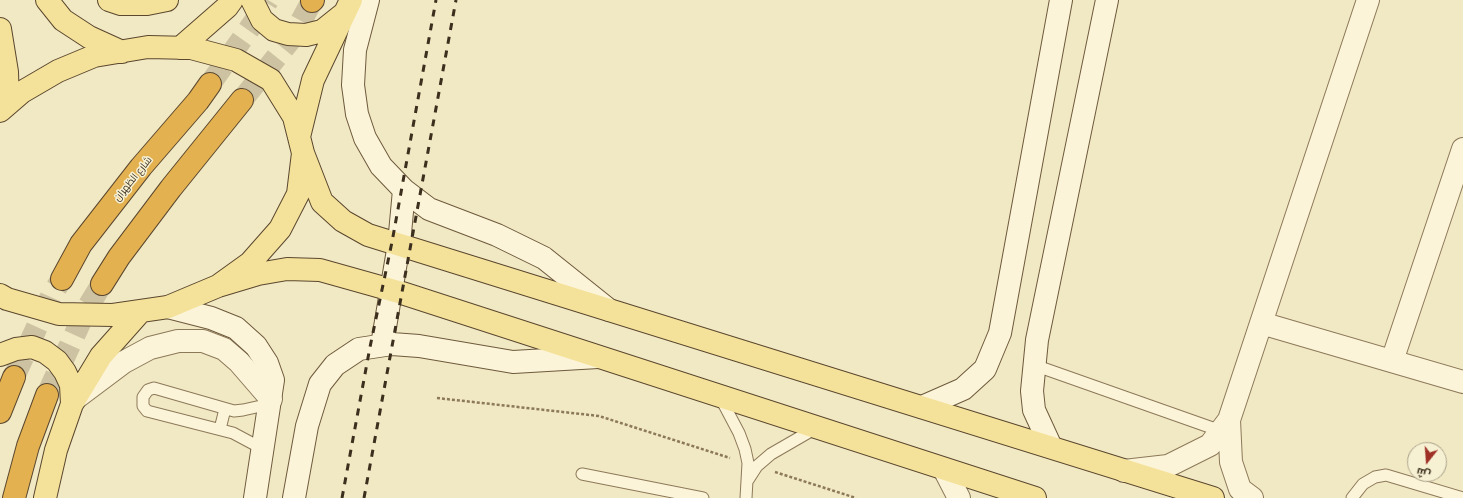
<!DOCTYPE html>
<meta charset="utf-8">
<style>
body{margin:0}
#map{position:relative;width:1463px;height:498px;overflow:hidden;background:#f1e8c4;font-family:"Roboto Serif",Cairo,serif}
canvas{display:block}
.north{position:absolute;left:1407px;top:442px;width:40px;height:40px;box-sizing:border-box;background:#f7f1d4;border:1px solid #aca38b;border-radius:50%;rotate:197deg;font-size:11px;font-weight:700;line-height:16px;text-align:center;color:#3c2f1e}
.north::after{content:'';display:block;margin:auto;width:14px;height:18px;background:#9f3026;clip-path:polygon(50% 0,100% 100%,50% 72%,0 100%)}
</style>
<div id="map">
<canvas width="1463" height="498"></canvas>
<div class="north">ش</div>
</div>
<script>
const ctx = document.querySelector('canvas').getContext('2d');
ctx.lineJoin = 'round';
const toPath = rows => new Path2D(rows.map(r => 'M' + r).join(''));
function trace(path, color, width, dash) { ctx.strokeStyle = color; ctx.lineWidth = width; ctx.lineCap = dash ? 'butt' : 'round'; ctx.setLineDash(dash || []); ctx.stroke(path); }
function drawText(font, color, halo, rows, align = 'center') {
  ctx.font = font + ' "Roboto Serif",Cairo,serif'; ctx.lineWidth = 3; ctx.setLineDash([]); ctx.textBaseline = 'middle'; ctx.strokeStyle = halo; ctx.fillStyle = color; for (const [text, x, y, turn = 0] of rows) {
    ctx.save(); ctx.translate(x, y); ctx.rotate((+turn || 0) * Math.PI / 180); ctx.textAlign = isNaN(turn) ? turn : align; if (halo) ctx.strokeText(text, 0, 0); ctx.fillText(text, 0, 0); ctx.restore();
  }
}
const highwayTunnel = toPath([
 [210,84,257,18,268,0],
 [242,100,292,38,312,1],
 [14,377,52,294,62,279],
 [47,395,86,310,102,284]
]);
const path = toPath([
 [437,398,599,416,730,458],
 [775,472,856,498]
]);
const lane = toPath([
 [1034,365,1221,431],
 [720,397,739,433,745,449,748,463,746,498],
 [220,429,225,409],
 [263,449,233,433,147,411,143,406,143,397,148,390,154,388,234,411,243,410,270,404],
 [582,474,703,498],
 [748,480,757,466,771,454,816,428],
 [1352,498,1363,484,1375,477,1386,475,1463,498]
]);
const street = toPath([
 [1261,323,1463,382],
 [1392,361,1463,149],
 [76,398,124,362,150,348,178,341,203,341,224,349,239,362,271,399],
 [1229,420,1231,462,1240,489,1252,498],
 [944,469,959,498],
 [1124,471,1168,466,1210,445,1229,420,1368,0]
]);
const secondary = toPath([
 [368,0,355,50,353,85,357,114,365,138,381,166,404,190,429,209,497,235,544,258,609,310],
 [168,307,211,318,236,328,256,346,267,363,273,380,255,498],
 [382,345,399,244,404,190],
 [922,407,963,389,985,369,1000,333,1061,0],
 [1051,447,1034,410,1032,391,1037,340,1107,0],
 [294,498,307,426,320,384,335,365,359,349,392,344,419,346,513,362,598,357]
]);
const primary = toPath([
 [47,0,63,20,89,37,122,52],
 [109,0,121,4,147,4,167,0],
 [252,0,262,20,274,30,288,34,306,35,322,31,342,15],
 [0,29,7,72,8,104],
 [180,48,227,7,232,0],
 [0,111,22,92,58,71,94,56,148,47,191,48,236,60,271,80,294,117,303,153,298,194,280,229,250,263,218,286,168,307,113,315,59,314,7,299,0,295],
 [299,137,313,80,351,0],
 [303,153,322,202,343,221,368,235,1213,498],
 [218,286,258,274,287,269,320,270,402,293,1035,498],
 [0,355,16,349,32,347,45,352,57,361,65,372,71,385,72,404],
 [45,498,56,450,72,404,101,356,141,311]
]);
const highway = toPath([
 [312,1,313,0],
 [62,279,81,244,141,167,198,101,210,84],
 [102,284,119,257,171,188,242,100],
 [0,412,14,377],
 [14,498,28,446,47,395]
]);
const rail = toPath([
 [342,498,370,347,392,242,436,0],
 [364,498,456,0]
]);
const streetNames = [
 ["شارع الظهران",133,179,-51]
];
trace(highwayTunnel, '#cdc3a3', 22, [22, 11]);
trace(lane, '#8c7959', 13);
trace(street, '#8c7959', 24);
trace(secondary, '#6e5a3c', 24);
trace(primary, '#5a472e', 24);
trace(highway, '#5a472e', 24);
trace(path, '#8c7959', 2.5, [3, 2]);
trace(lane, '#fbf4d8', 11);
trace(street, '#fbf4d8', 22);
trace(secondary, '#fbf4d8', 22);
trace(primary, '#f5e29a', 22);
trace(highway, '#e4b151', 22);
trace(rail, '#3c2f1e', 3, [7, 7]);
drawText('10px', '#3c2f1e', '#f7f1d4', streetNames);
</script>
